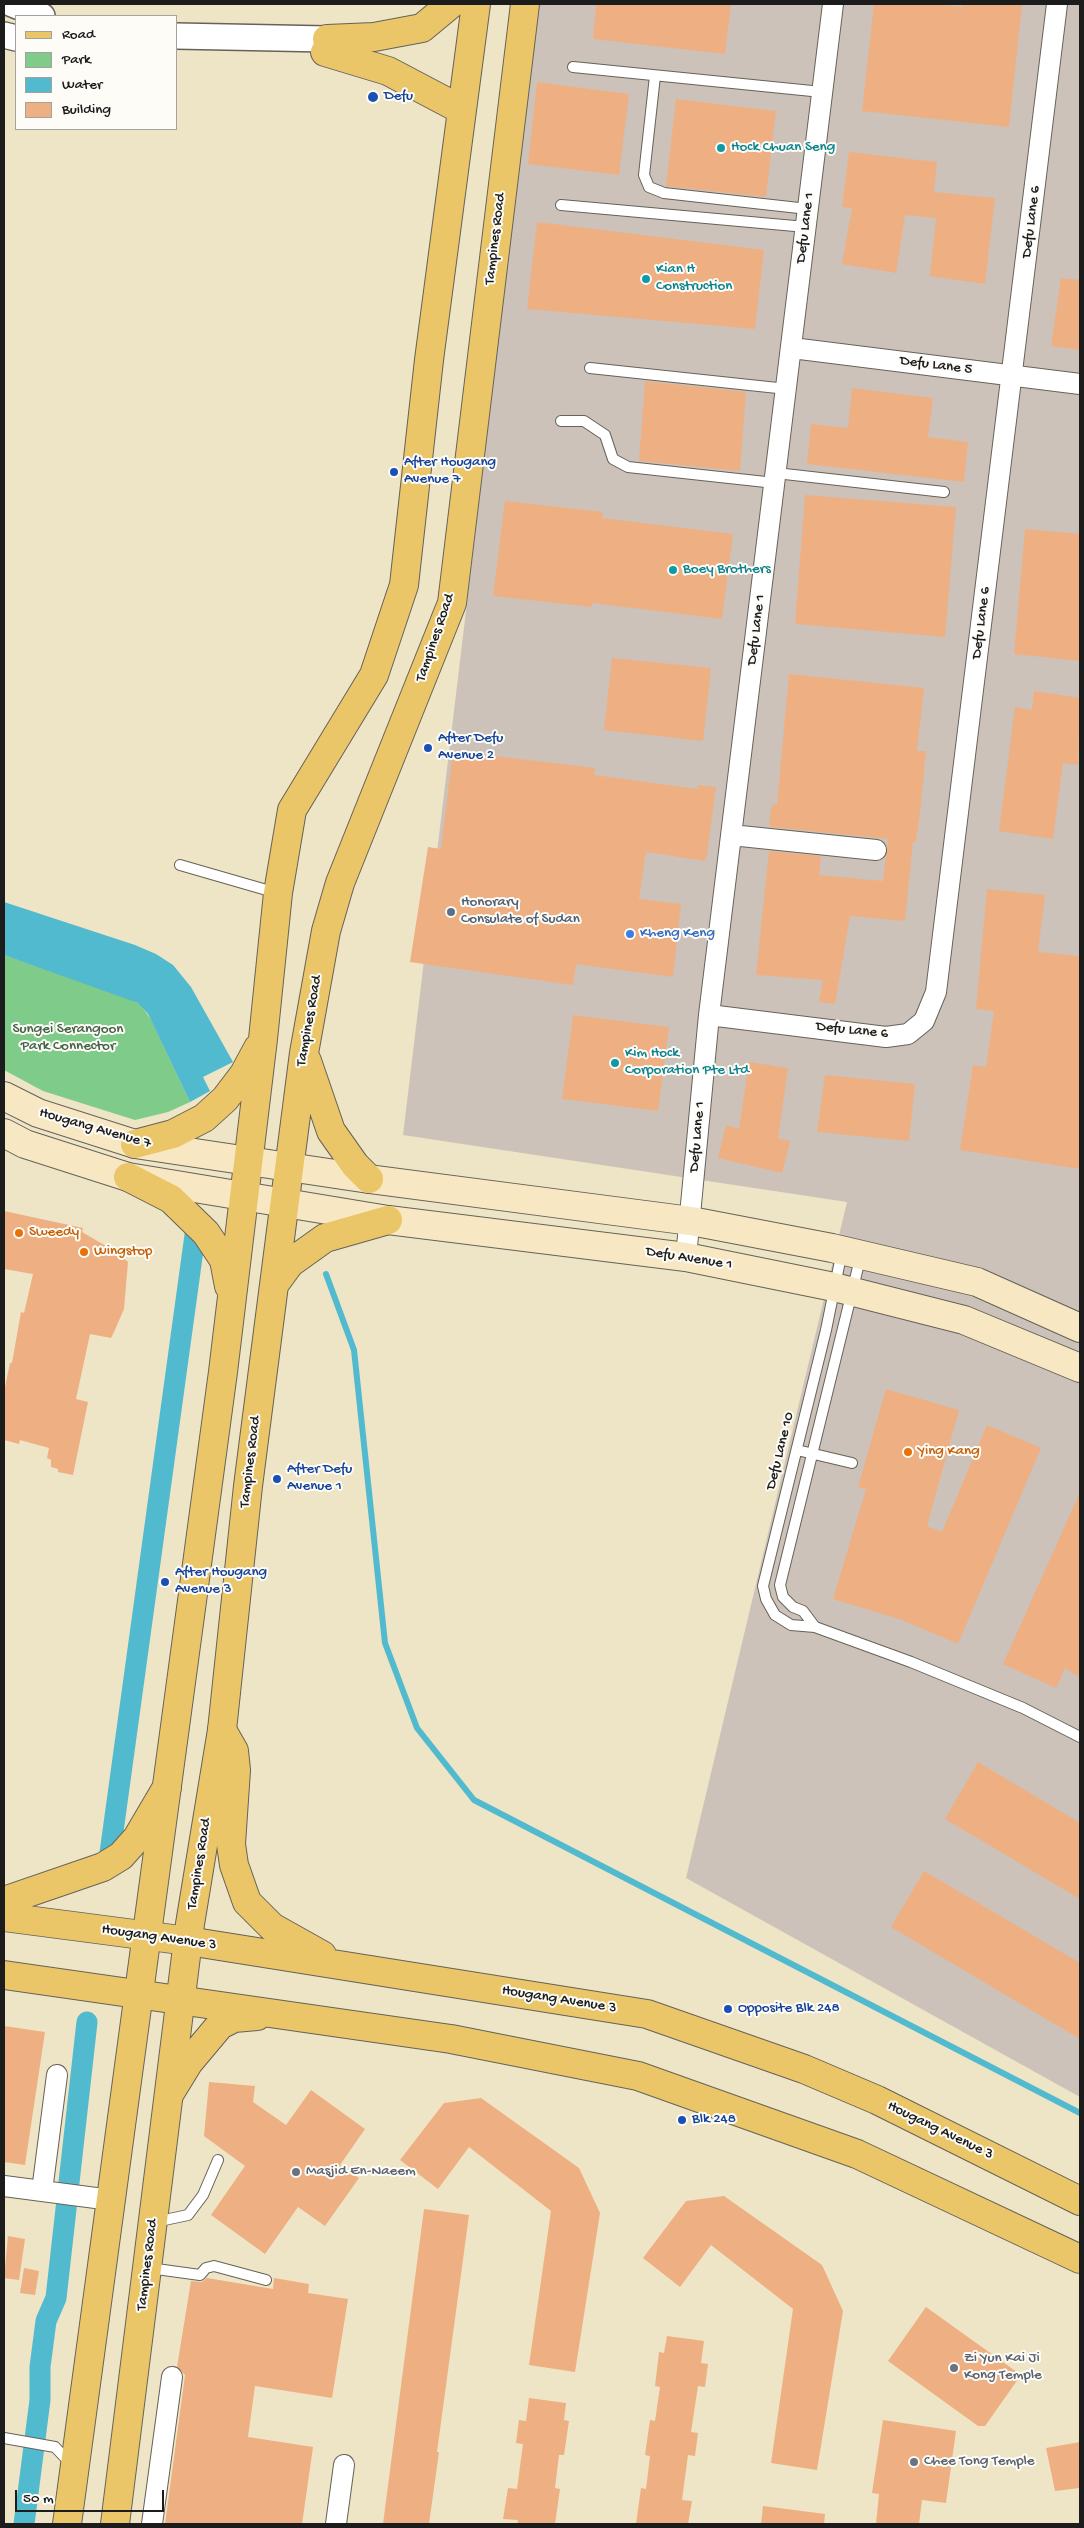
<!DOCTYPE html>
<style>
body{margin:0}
#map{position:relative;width:1084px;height:2528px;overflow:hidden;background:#eee4c6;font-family:"Gochi Hand",sans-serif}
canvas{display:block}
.frame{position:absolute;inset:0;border:5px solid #1c1c1c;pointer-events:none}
.legend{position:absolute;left:15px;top:15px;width:162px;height:115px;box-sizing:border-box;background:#fdfcf7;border:1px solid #a3a29f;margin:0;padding:6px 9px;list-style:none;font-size:15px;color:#1c1c1c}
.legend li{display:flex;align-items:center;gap:10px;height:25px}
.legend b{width:25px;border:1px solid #a3a29f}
.scale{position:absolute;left:15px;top:2490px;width:149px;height:22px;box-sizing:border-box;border:2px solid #1c1c1c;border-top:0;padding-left:6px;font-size:15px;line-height:18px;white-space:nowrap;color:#1c1c1c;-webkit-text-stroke:4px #fdfcf7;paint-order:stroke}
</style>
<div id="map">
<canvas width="1084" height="2528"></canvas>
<div class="frame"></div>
<ul class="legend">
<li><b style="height:6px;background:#ebc669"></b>Road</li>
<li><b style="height:14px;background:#7ecb8a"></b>Park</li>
<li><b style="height:14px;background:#51bace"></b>Water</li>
<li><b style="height:14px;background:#eeb082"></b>Building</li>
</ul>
<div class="scale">50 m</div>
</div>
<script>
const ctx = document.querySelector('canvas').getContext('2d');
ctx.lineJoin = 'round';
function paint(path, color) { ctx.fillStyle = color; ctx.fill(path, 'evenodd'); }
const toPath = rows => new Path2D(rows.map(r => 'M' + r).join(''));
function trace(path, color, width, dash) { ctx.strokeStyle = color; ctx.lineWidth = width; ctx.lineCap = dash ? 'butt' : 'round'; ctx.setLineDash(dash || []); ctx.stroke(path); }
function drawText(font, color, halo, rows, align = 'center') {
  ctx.font = font + ' "Gochi Hand",sans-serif'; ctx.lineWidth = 4; ctx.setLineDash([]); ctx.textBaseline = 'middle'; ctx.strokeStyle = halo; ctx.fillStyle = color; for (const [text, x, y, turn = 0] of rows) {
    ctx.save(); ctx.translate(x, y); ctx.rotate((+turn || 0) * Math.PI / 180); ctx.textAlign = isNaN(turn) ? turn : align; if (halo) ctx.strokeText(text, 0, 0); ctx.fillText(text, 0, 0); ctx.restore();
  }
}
const industrial = toPath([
 [539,4,1080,4,1080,2097,686,1878,847,1202,403,1135]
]);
const green = toPath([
 [4,955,128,997,141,1005,151,1020,190,1102,168,1112,135,1120,43,1091,4,1070]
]);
const water = toPath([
 [4,902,135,945,156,954,173,965,191,987,233,1062,203,1077,210,1091,190,1102,148,1014,138,1003,4,955]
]);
const stream = toPath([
 [326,1274,354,1350,385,1643,417,1728,474,1800,1080,2113]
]);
const canal = toPath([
 [110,1853,196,1228],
 [24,2524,40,2400,40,2367,46,2321,56,2298,87,2022]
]);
const building = toPath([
 [596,4,731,4,725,54,593,39],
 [874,4,932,4,962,7,962,4,1022,4,1009,127,862,111],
 [537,82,629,94,619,175,528,164],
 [676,99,776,111,766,197,666,186],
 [849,152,937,162,934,192,995,198,985,284,930,276,936,218,905,215,896,273,842,264,852,208,842,207],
 [537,222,764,250,755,329,527,309],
 [1061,278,1080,280,1080,350,1051,346],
 [645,381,746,392,740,471,639,461],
 [852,388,933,398,928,437,968,442,964,482,807,464,811,424,848,428],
 [805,495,956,507,945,637,795,624],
 [505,501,603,512,602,518,733,534,722,619,592,603,592,607,493,596],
 [1025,529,1080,534,1080,661,1014,654],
 [612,658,711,668,703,741,604,730],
 [789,674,924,688,917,751,926,751,920,812,916,842,913,842,905,921,850,916,835,1004,819,1002,823,980,756,975,769,851,821,856,819,875,883,881,888,839,771,827,769,824,772,804,777,805],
 [1034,691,1080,698,1078,765,1063,763,1053,839,999,831,1015,707,1032,710],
 [453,751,595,768,594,775,698,789,698,785,716,787,706,861,646,852,639,899,681,904,673,977,576,964,573,985,410,962,428,847,441,849],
 [987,889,1045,895,1038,952,1080,956,1080,1169,960,1150,973,1065,986,1067,994,1011,976,1009],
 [573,1015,669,1027,658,1111,562,1099],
 [749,1062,788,1068,778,1138,790,1141,782,1173,718,1158,726,1125,739,1129],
 [825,1075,915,1084,909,1141,817,1132],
 [4,1211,83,1228,82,1232,118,1253,128,1262,124,1309,114,1332,111,1338,90,1334,76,1399,88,1402,73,1475,58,1472,58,1469,51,1467,51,1460,47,1458,49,1448,20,1440,19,1444,4,1440,4,1392,10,1363,12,1363,21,1312,24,1313,33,1274,4,1269],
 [886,1389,959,1410,927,1526,942,1532,987,1425,1041,1448,958,1644,902,1620,833,1599,866,1489,858,1487],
 [1080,1492,1080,1678,1065,1668,1056,1688,1003,1664],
 [978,1762,1080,1823,1080,1899,945,1819],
 [924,1871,1080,1963,1080,2039,891,1927],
 [4,2026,45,2032,25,2165,4,2162],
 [209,2082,255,2086,253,2102,286,2125,311,2090,365,2129,340,2165,359,2178,325,2226,298,2207,265,2254,211,2215,245,2166,204,2136],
 [481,2098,579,2168,600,2213,575,2372,529,2365,551,2211,469,2147,438,2189,400,2160,444,2103],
 [724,2196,822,2265,843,2311,817,2470,771,2463,793,2309,711,2245,680,2287,643,2258,686,2201],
 [424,2209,469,2215,437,2452,439,2452,429,2524,383,2524],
 [8,2236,25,2239,19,2280,4,2278],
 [24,2268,39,2271,35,2295,20,2293],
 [207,2278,273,2289,274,2278,309,2284,308,2293,348,2299,332,2398,255,2386,248,2437,313,2447,302,2524,165,2524,185,2375,177,2367,191,2281,202,2282],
 [926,2307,1021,2375,985,2426,978,2426,888,2361],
 [667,2336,704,2341,701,2363,708,2364,705,2387,698,2386,691,2432,698,2433,695,2456,688,2455,682,2500,692,2501,688,2524,636,2524,641,2488,646,2489,650,2456,645,2455,650,2420,655,2421,660,2387,655,2386,659,2352,664,2353],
 [529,2398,566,2403,564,2420,569,2421,564,2455,559,2455,555,2488,560,2489,555,2524,517,2524,518,2520,503,2519,508,2488,517,2489,523,2444,516,2443,519,2420,526,2421],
 [883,2420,956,2431,946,2503,922,2500,919,2524,876,2524,879,2494,872,2493],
 [1080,2442,1080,2488,1055,2491,1046,2448],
 [763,2506,825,2514,824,2524,761,2524]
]);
const service = toPath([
 [573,67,822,92],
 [655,76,644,175,649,187,664,193,808,209],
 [561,205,806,227],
 [590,368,787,389],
 [561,421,584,421,605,435,613,459,628,467,775,483],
 [776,473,944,492],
 [180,865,277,893],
 [842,1251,826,1330,763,1586,766,1599,775,1615,791,1625,815,1627,911,1662,1023,1708,1080,1737],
 [797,1450,852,1463],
 [815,1627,803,1611,793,1607,783,1597,780,1585,861,1255],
 [155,2222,188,2215,203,2195,218,2160],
 [149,2268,200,2275,206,2268,214,2266,266,2280],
 [4,2438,55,2447,71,2464]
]);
const minor = toPath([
 [792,348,1080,384],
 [731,835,876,850],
 [709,1015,886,1037,908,1034,924,1021,936,992,1057,4],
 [686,1257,709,1015,833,4],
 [4,2186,111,2200],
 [42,2191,57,2075],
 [152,2524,172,2377],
 [336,2524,344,2465]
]);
const tertiary = toPath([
 [12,4,42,16],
 [4,35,16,38],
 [176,36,327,39]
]);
const secondary = toPath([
 [4,1096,38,1113,135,1144,369,1179,691,1221,832,1248,977,1282,1080,1328],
 [4,1133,25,1144,128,1177,388,1220,686,1257,834,1287,964,1320,1080,1368]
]);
const primary = toPath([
 [327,39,374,37,422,28,451,4],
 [325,52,388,71,462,110],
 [307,1061,331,1131,355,1165,369,1179],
 [135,1144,173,1134,204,1118,225,1099,244,1074,258,1048],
 [128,1177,171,1199,206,1233,224,1260,229,1286],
 [274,1285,290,1263,325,1238,388,1220],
 [67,2524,223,1372,263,1039,278,893,292,810,374,675,404,585,429,360,476,4],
 [115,2524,190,1924,222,1730,248,1486,304,1053,326,931,340,883,452,603,525,4]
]);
const trunk = toPath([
 [222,1730,234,1751,236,1770,231,1844,234,1865,247,1902,272,1927,322,1955],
 [4,1901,103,1867,121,1856,137,1838,167,1787],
 [4,1917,188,1941,647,2014,804,2069,877,2100,1080,2201],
 [4,1975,451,2039,638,2076,857,2154,1080,2259],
 [170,2093,189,2062,220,2025,234,2018,257,2016]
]);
const markers = [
 [373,97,6,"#1a4fb4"],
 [721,148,5,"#0f9aa8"],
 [646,279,5,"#0f9aa8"],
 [394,472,5,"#1a4fb4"],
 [673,570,5,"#0f9aa8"],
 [428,748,5,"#1a4fb4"],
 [451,912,5,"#5c6f8a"],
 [630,934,5,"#3f7fe0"],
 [615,1063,5,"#0f9aa8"],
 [19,1233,5,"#e8710a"],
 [84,1252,5,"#e8710a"],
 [908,1452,5,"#e8710a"],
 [277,1479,5,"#1a4fb4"],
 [165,1582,5,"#1a4fb4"],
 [728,2009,5,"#1a4fb4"],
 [682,2120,5,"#1a4fb4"],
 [296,2172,5,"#6b7280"],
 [954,2368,5,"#6b7280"],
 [914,2462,5,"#6b7280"]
];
const transitNames = [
 ["Defu",384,97],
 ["After Hougang",404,463],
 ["Avenue 7",404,480],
 ["After Defu",438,739],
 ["Avenue 2",438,756],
 ["After Defu",287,1470],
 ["Avenue 1",287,1487],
 ["After Hougang",175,1573],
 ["Avenue 3",175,1590],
 ["Opposite Blk 248",738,2009],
 ["Blk 248",692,2120]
];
const cultureNames = [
 ["Hock Chuan Seng",731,148],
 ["Kian H",656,270],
 ["Construction",656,287],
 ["Boey Brothers",683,570],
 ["Kim Hock",625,1054],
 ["Corporation Pte Ltd",625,1071]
];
const streetNames = [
 ["Defu Lane 6",1032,222,-83],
 ["Defu Lane 1",806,228,-83],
 ["Tampines Road",496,239,-83],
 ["Defu Lane 5",936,366,7],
 ["Defu Lane 6",982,623,-83],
 ["Defu Lane 1",757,630,-83],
 ["Tampines Road",436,638,-71],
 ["Tampines Road",310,1021,-80],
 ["Defu Lane 6",852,1031,6],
 ["Hougang Avenue 7",95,1129,16],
 ["Defu Lane 1",698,1137,-85],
 ["Defu Avenue 1",689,1259,9],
 ["Defu Lane 10",781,1451,-76],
 ["Tampines Road",251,1462,-83],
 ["Tampines Road",200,1864,-81],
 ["Hougang Avenue 3",159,1938,8],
 ["Hougang Avenue 3",559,2000,9],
 ["Hougang Avenue 3",940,2131,26],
 ["Tampines Road",148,2265,-83]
];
const serviceNames = [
 ["Honorary",461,903],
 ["Consulate of Sudan",461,920]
];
const shopNames = [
 ["Kheng Keng",640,934]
];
const parkNames = [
 ["Sungei Serangoon",68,1030],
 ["Park Connector",68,1047]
];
const foodNames = [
 ["Sweedy",29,1233],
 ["Wingstop",94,1252],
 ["Ying Kang",918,1452]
];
const worshipNames = [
 ["Masjid En-Naeem",306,2172],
 ["Zi Yun Kai Ji",964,2359],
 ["Kong Temple",964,2376],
 ["Chee Tong Temple",924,2462]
];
paint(industrial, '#ccc2b9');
paint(green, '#7ecb8a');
paint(water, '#51bace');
trace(stream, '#51bace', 6);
trace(canal, '#51bace', 21);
paint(building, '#eeb082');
trace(service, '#666258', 12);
trace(minor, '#666258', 22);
trace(tertiary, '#666258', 28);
trace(secondary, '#666258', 30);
trace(primary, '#666258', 30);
trace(trunk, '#666258', 30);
trace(service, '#fff', 10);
trace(minor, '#fff', 20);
trace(tertiary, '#fff', 25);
trace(secondary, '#f7e8c3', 28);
trace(primary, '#ebc669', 28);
trace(trunk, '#ebc669', 28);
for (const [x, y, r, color] of markers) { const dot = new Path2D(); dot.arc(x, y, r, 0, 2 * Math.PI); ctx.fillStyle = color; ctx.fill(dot); trace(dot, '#fdfcf7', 2); }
drawText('15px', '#164399', '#fdfcf7', transitNames, 'left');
drawText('15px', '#0d838f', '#fdfcf7', cultureNames, 'left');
drawText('15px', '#1c1c1c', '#fdfcf7', streetNames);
drawText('15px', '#4e5e75', '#fdfcf7', serviceNames, 'left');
drawText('15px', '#366cbe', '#fdfcf7', shopNames, 'left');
drawText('15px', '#436248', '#fdfcf7', parkNames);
drawText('15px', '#c56008', '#fdfcf7', foodNames, 'left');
drawText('15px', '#5b616d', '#fdfcf7', worshipNames, 'left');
</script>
